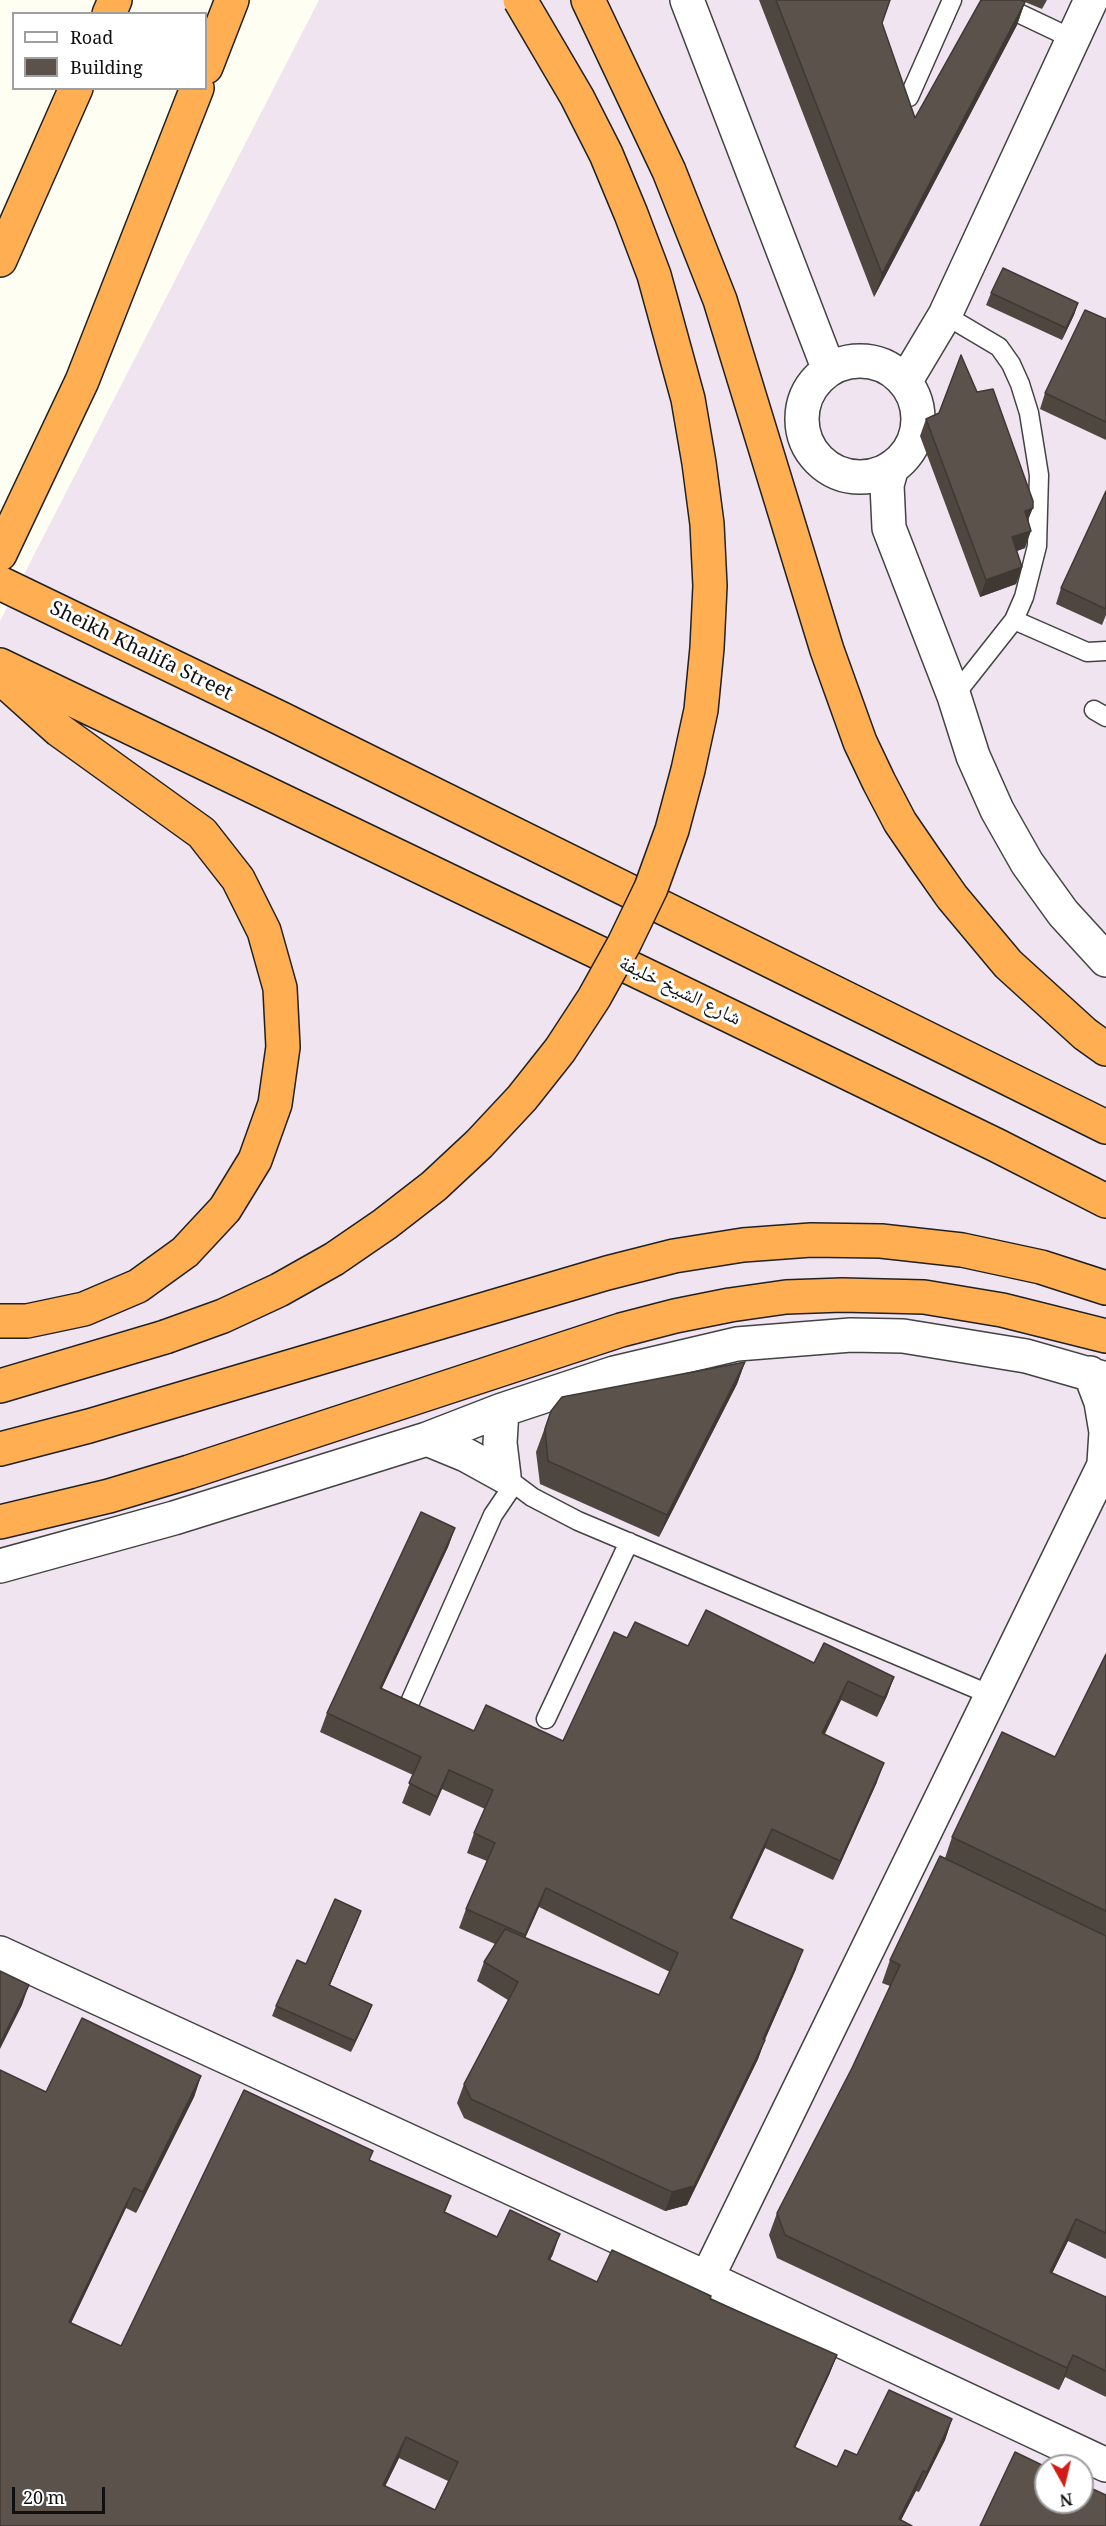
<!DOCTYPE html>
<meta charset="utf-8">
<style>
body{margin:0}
#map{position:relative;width:1106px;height:2526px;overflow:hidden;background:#fffef3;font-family:"Noto Serif",serif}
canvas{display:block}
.legend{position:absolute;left:12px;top:12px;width:195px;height:78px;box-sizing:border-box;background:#fff;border:2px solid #9f9f9f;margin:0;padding:8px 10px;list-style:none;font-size:18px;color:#101010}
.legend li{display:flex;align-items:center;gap:12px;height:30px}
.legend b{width:30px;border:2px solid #9f9f9f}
.north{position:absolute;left:1034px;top:2454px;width:60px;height:60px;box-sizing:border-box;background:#fff;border:2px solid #9f9f9f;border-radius:50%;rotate:172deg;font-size:16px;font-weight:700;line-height:24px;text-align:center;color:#101010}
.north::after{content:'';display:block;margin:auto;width:21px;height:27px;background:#d21d16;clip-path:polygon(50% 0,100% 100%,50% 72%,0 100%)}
.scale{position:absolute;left:12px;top:2487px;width:93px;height:27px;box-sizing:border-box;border:3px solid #101010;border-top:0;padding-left:8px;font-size:18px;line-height:21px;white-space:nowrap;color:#101010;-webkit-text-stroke:4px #fff;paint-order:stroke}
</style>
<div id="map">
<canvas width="1106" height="2526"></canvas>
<ul class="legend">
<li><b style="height:8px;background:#fff"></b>Road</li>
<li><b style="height:16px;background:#5a524b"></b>Building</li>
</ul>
<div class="north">N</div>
<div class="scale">20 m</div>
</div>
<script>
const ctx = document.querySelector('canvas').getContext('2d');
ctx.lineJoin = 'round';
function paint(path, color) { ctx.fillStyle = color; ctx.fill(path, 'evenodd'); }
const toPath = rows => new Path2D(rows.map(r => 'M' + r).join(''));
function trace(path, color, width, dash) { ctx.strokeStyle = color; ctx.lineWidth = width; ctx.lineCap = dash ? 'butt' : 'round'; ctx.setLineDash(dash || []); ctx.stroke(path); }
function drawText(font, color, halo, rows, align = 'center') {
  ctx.font = font + ' "Noto Serif","Noto Naskh Arabic",serif'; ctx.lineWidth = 6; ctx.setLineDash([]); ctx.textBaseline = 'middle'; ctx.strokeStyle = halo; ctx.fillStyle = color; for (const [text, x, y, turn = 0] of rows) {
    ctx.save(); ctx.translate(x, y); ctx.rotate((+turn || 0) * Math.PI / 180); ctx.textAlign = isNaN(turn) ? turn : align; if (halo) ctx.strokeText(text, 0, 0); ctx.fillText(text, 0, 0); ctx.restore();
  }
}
const industrial = toPath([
 [319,0,1106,0,1106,2526,0,2526,0,621],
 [1046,2466,1082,2466,1082,2502,1046,2502]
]);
const lane = toPath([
 [991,0,1073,39],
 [909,97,952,0],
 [945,315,999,347,1011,364,1020,384,1029,413,1039,475,1037,546,1024,597,1014,620,954,696],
 [1014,620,1087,652,1106,651],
 [1094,710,1106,717],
 [504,1476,532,1497,578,1521,991,1695],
 [407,1709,493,1515,514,1484],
 [546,1719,629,1542]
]);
const street = toPath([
 [687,0,829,370],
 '802 419a58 58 0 1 1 116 0a58 58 0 1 1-116 0Z',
 [905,382,945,315,1091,0],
 [892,467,887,485,889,528,954,696,973,756,997,810,1027,863,1063,913,1106,960],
 [1090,1373,1101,1402,1106,1432,1104,1463],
 [502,1410,500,1443,504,1476],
 [427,1439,466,1455,504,1476],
 [0,1566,174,1518,427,1439,502,1410,614,1373,737,1344,851,1335,903,1336,1026,1356,1106,1379],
 [0,1953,707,2278,1106,2465],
 [707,2278,1106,1461]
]);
const highway = toPath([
 [588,0,669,171,720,300,827,650,860,742,879,782,900,822,926,860,952,897,1008,964,1085,1034,1106,1049],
 [109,14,115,0],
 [206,67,232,0],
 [0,260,76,88],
 [0,554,82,381,197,88],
 [0,583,282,719,1106,1127],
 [0,665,666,985,996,1145,1106,1201],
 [0,677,59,730,202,833,238,879,264,931,280,988,283,1047,275,1104,255,1160,225,1209,185,1252,138,1286,84,1309,27,1321,0,1321],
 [0,1386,165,1337],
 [0,1449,89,1426,607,1273,674,1256,743,1245,811,1240,881,1241,962,1250,1041,1267,1106,1288],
 [0,1522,109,1496,189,1472,621,1330,675,1316,730,1305,786,1297,842,1295,924,1297,1002,1310,1106,1336]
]);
const highwayBridge = toPath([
 [165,1337,223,1316,279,1290,334,1259,385,1224,434,1186,479,1144,522,1098,560,1050,594,998,624,944,651,888,672,830,688,770,701,710,707,648,710,586,707,524,699,463,688,399,654,275,631,214,606,154,577,97,520,0]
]);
const wall = toPath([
 [759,0,890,0,882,23,915,118,981,0,1047,0,1042,9,1025,2,1017,25,874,297],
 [991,293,1078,303,1074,315,1062,340,986,305],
 [1106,319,1106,440,1040,409,1045,393],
 [939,413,1028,521,1025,548,1017,551,1022,567,1016,584,980,597,920,436,926,419],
 [1106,491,1106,615,1102,625,1056,604,1061,588],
 [745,1362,737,1384,659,1537,540,1484,536,1452,551,1411],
 [455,1528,448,1547,382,1688,474,1731,563,1741,627,1638,814,1663,894,1677,887,1696,877,1717,841,1700,824,1734,877,1782,833,1880,765,1848,732,1919,796,1969,765,2039,758,2059,687,2205,665,2211,464,2118,457,2103,464,2084,508,2000,477,1981,484,1962,495,1944,459,1928,466,1909,487,1861,467,1853,474,1833,485,1809,442,1789,430,1816,402,1803,413,1775,320,1732,327,1713],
 [539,1907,670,1972,659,1995,525,1938],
 [1106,1654,1106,2259,1068,2241,1052,2273,1106,2297,1106,2397,1065,2377,1059,2390,777,2258,769,2235,777,2213,852,2068,890,1986,882,1983,890,1960,945,1858,952,1837,1055,1757],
 [361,1911,330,1985,372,2005,351,2052,272,2016,276,2006,306,1964],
 [201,2076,194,2097,136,2213,126,2208,71,2323,121,2346,370,2160,451,2196,445,2212,497,2237,553,2254,550,2260,597,2282,710,2300,837,2355,829,2375,795,2448,837,2467,857,2455,952,2419,945,2440,919,2492,916,2491,901,2520,0,2526,46,2092],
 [399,2458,448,2481,435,2510,385,2486]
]);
const shadedWall = toPath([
 [1025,2,1017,25,874,297,882,274],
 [1078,303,1074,315,1062,340,1066,328],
 [1033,508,1026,525,1025,511],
 [1031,531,1025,548,1005,555,1012,537],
 [1022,567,1016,584,980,597,986,580],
 [745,1362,737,1384,659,1537,667,1515],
 [455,1528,448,1547,373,1707,380,1688],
 [894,1677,887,1696,877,1717,884,1698],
 [848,1681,841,1700,816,1753,822,1733],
 [884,1763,877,1782,833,1880,840,1861],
 [449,1770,442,1789,430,1816,437,1797],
 [772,1829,765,1848,723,1937,730,1918],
 [546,1888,539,1907,518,1954,525,1935],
 [361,1911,357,1922,325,1996,329,1985],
 [803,1950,796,1969,760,2051,765,2040,758,2059,687,2205,665,2211,672,2192,763,2039],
 [29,1985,22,2005,0,2049,0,2044],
 [372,2005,368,2016,351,2052,355,2041],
 [201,2076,194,2097,136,2213,143,2192],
 [134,2188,126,2208,62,2342,69,2322],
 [1076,2219,1068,2241,1042,2294,1050,2272],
 [560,2234,553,2254,540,2279,548,2259],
 [837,2355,829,2375,786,2467,794,2447],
 [1073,2355,1065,2377,1059,2390,1067,2368],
 [952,2419,945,2440,919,2492,927,2472],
 [406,2437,399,2458,376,2505,383,2485],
 [923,2471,916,2491,898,2526,899,2519]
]);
const building = toPath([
 [776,0,890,0,882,23,915,118,981,0,1021,0,1025,2,882,274,776,0],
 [1003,268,1078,303,1066,328,991,293,1003,268],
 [1085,310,1106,319,1106,422,1045,393,1085,310],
 [961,355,977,392,993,389,1033,501,1033,508,1025,511,1031,531,1012,537,1022,567,986,580,926,419,939,413,961,355],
 [1106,491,1106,609,1061,588,1106,491],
 [745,1362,667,1515,548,1461,545,1429,551,1411,562,1397,745,1362],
 [421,1512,455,1528,380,1688,474,1731,486,1705,563,1741,614,1632,627,1638,635,1622,688,1646,706,1610,814,1663,824,1643,894,1677,884,1698,848,1681,822,1733,884,1763,840,1861,772,1829,730,1918,803,1950,763,2039,765,2040,694,2186,672,2192,471,2099,464,2084,518,1982,484,1962,505,1929,659,1995,678,1953,546,1888,525,1935,466,1909,495,1843,474,1833,493,1790,449,1770,437,1797,409,1783,421,1757,327,1713,421,1512],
 [1106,1654,1106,1911,952,1837,1002,1732,1055,1757,1106,1654],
 [940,1856,1106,1936,1106,2233,1076,2219,1050,2272,1106,2297,1106,2371,1073,2355,1067,2368,785,2235,777,2213,852,2068,900,1965,890,1960,940,1856],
 [335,1899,361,1911,329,1985,372,2005,355,2041,276,2006,297,1960,306,1964,335,1899],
 [0,1971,29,1985,0,2044,0,1971],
 [82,2018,201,2076,143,2192,134,2188,69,2322,121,2346,244,2090,373,2151,369,2160,451,2196,444,2212,497,2237,510,2210,560,2234,548,2259,597,2282,612,2250,711,2296,710,2299,837,2355,794,2447,837,2467,845,2450,857,2455,889,2390,952,2419,927,2472,923,2471,899,2519,912,2526,0,2526,0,2070,46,2092,82,2018],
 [406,2437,458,2462,435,2510,383,2485,406,2437],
 [1015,2452,1046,2467,1046,2502,1082,2502,1082,2484,1106,2495,1106,2526,980,2526,1015,2452]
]);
const streetNames = [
 ["Sheikh Khalifa Street",141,651,26],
 ["شارع الشيخ خليفة",680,991,26]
];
paint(industrial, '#efe4ef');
trace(lane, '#434343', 21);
trace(street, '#434343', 36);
trace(highway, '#212121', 36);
trace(lane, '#fff', 18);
trace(street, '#fff', 33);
trace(highway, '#ffaf51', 33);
trace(highwayBridge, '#212121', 36, []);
trace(highwayBridge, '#ffaf51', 33);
paint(wall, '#4d4740');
paint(shadedWall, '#3f3934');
paint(building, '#5a524b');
trace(building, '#3f3934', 1.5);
drawText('20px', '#101010', '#fff', streetNames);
</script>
